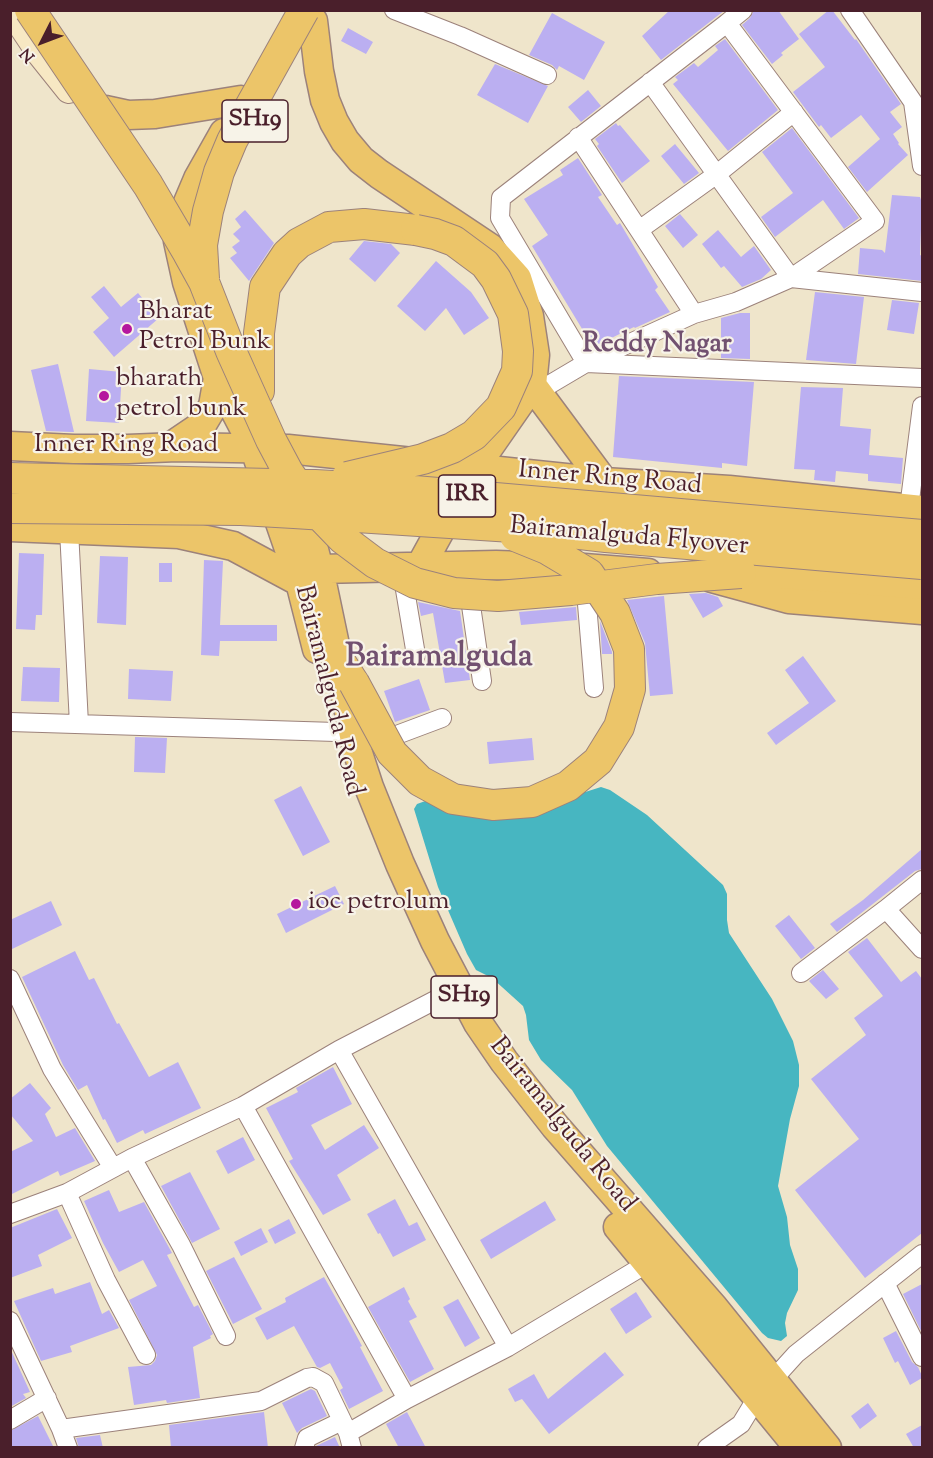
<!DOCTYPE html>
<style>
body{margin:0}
#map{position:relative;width:933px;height:1458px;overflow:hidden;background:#efe5cb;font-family:"Sorts Mill Goudy",serif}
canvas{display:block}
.frame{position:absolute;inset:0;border:12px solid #4a1f2b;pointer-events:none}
.north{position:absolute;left:12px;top:12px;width:60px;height:60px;-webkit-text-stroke:4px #f7f3e8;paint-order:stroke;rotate:228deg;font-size:16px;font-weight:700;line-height:24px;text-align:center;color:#4a1f2b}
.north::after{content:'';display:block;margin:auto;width:21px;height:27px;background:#4a1f2b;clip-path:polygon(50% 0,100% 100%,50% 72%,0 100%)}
</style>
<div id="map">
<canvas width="933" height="1458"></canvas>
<div class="frame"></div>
<div class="north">N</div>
</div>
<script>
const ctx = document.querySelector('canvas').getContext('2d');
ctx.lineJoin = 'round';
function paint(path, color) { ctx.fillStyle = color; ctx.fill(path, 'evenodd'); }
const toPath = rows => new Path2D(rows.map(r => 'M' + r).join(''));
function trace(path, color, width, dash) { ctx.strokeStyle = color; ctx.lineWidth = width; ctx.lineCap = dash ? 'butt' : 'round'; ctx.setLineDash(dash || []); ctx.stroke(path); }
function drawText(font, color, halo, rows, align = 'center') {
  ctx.font = font + ' "Sorts Mill Goudy",serif'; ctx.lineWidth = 4.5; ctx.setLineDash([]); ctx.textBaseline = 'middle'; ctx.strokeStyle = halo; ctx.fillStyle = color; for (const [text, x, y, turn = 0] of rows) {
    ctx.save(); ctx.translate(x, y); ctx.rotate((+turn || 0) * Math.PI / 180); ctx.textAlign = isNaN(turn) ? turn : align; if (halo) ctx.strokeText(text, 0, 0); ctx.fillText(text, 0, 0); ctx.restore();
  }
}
const water = toPath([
 [601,787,610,790,647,815,723,885,727,894,727,920,729,933,772,999,793,1041,799,1065,799,1086,790,1119,778,1186,787,1217,790,1245,798,1269,798,1290,787,1313,785,1323,787,1336,781,1341,768,1338,762,1333,607,1146,572,1090,541,1060,529,1040,526,1015,523,1006,492,978,476,970,467,954,438,887,414,809,417,804,431,799,579,794]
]);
const building = toPath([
 [670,10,725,10,661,60,642,36],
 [754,10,778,10,799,39,781,53,783,55,772,64,742,25,750,18],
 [829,10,832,10,855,40,856,39,901,104,890,112,902,127,893,134,899,143,898,144,908,155,867,192,848,167,880,139,861,115,831,138,821,125,819,127,793,92,825,67,799,34],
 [552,13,605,42,584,80,559,66,557,70,552,65,529,55],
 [348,28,373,42,366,54,341,41],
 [725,39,778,110,728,151,673,84,678,80,675,77,694,63,698,67,718,50,715,46],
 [495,64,548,86,528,123,477,95],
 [588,90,601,106,581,122,568,107],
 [616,123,618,126,620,125,650,161,622,183,597,146,599,144,595,139],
 [792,128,859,218,844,229,823,200,775,237,761,217,793,193,762,152],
 [675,144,699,173,684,184,661,156],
 [578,158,602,195,598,197,617,225,620,223,658,287,655,290,670,312,635,328,634,327,593,347,532,246,548,235,524,199,563,175,560,170],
 [892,195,920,197,922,203,920,255,922,256,922,281,858,274,860,248,882,250,885,253],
 [245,210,274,243,249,281,230,258,237,253,232,247,240,241,233,234,241,227,235,219],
 [680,214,698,235,683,248,665,226],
 [718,230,741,257,754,246,771,270,761,279,742,287,724,266,721,268,702,244],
 [364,241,391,244,400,253,375,282,349,259],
 [436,261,471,292,489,318,464,335,446,308,425,331,397,306],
 [104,286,121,307,138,293,159,318,114,357,93,332,109,318,91,297],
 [815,292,864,297,856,364,806,360],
 [892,300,919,303,914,334,887,330],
 [740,313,750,313,750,359,721,358,721,318],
 [58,364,74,432,71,432,46,431,31,370],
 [89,369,122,372,119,423,86,421],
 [619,376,754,382,747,466,722,463,722,468,613,457],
 [801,387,843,388,840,426,871,429,869,455,903,458,901,484,868,481,868,474,836,471,835,482,814,480,815,470,794,469],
 [19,553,44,554,42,615,36,615,35,630,16,629],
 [100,556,128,557,126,625,97,623],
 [204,560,223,561,220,625,277,625,277,641,220,641,219,656,201,655],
 [159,563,172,563,172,582,159,582],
 [706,593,718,597,723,606,703,618,689,594],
 [664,596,673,694,650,696,645,643,627,600],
 [418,602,460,611,470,680,445,683,433,613,421,616],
 [576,607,577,620,521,625,519,612],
 [600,621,612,652,612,654,602,654],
 [803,656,836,701,776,745,767,733,809,703,785,670],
 [23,667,60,668,59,702,21,701],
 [129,669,173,671,171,701,128,699],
 [419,679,430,710,395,722,384,691],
 [135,737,167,738,165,773,134,772],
 [532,738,534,760,489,764,487,742],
 [301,786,330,842,303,856,274,800],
 [922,849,922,869,915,871,837,932,830,924,863,900],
 [335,886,344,904,286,933,277,914],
 [51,901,62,925,10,950,10,920],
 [789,915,815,948,801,959,775,926],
 [867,938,901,982,916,971,922,979,922,1233,865,1278,795,1190,859,1139,811,1079,866,1035,854,1018,883,996,848,952],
 [75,951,89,980,94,978,117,1024,119,1023,149,1077,178,1062,201,1108,145,1134,143,1130,117,1143,105,1119,103,1120,87,1085,78,1090,63,1065,22,977],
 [823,970,839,989,826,999,809,981],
 [333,1067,352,1104,311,1125,325,1150,364,1125,379,1148,337,1175,351,1200,323,1215,289,1161,293,1159,266,1108,298,1092,296,1088],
 [30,1083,51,1108,45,1114,56,1137,75,1128,95,1161,60,1176,58,1171,10,1195,10,1152,33,1141,10,1114,10,1099],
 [243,1137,255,1160,228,1174,216,1151],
 [190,1172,220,1229,192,1243,161,1186],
 [109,1190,119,1212,144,1202,172,1253,167,1255,194,1307,198,1305,213,1334,210,1336,211,1338,193,1347,200,1398,167,1403,166,1400,134,1405,128,1367,151,1365,155,1361,157,1355,129,1300,157,1286,143,1260,119,1272,103,1243,84,1201],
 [395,1199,409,1226,417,1222,426,1240,393,1257,380,1233,378,1234,367,1214],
 [545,1201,556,1220,491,1259,480,1240],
 [57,1209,72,1238,38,1255,42,1266,10,1278,10,1228],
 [289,1219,296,1233,275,1244,268,1230],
 [261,1228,268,1242,241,1256,234,1242],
 [234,1257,262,1309,233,1324,206,1271],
 [324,1277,347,1318,362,1346,360,1347,383,1391,349,1409,340,1390,343,1388,330,1363,320,1368,317,1367,294,1326,267,1340,255,1318,286,1302,285,1298],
 [90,1282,102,1314,109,1310,119,1328,70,1346,72,1352,41,1361,14,1301,53,1288,55,1294],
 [922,1284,922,1333,903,1294],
 [404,1287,410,1299,408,1301,417,1317,409,1321,434,1369,410,1382,368,1307],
 [636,1292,652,1317,626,1334,610,1309],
 [458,1299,480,1338,465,1347,443,1307],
 [896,1331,912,1362,918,1367,922,1376,922,1378,910,1385,898,1361,895,1363,883,1338],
 [10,1348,30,1392,23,1394,26,1398,10,1407],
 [605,1352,624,1375,549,1434,522,1399,515,1402,508,1389,534,1374,548,1399],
 [311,1389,315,1391,327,1416,302,1428,297,1433,282,1403],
 [868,1403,877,1416,860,1429,851,1416],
 [264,1412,268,1448,171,1448,169,1425],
 [407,1412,426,1448,399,1448,386,1424],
 [38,1416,54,1448,10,1448,10,1431],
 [922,1425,922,1448,914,1448,906,1434],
 [100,1435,103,1448,79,1448,76,1438],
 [335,1437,340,1448,316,1448,316,1446]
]);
const minor = toPath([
 [394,10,460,36,547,75],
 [850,10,913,102,922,166],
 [727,23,743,10],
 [650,82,791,278,922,292],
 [578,137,694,314],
 [639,230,717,174,794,112],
 [537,392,586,363,694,314,736,302,791,278,875,221,727,23,501,198,500,218,586,363,922,378],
 [909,508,922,406],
 [69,530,79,724],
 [402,572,416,655],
 [585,580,594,688],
 [468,585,482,681],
 [10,722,336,732],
 [378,742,442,718],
 [886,909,922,880],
 [801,973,886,909,922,949],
 [10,979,52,1069,113,1168],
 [339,1050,508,1347],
 [243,1106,407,1399],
 [132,1158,181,1245,226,1336],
 [67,1193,106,1280,146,1355],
 [10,1214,67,1193,132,1158,243,1106,339,1050,445,995],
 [885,1283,922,1357],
 [10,1321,61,1429],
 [10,1420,47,1398],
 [68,1448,61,1429,261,1401,307,1378,313,1377,324,1383,348,1433],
 [304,1448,307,1438,342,1421],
 [352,1448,348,1433,407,1399,508,1347,648,1263],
 [707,1448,741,1424,758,1396,796,1354,922,1254]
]);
const secondary = toPath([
 [11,10,41,55,69,90]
]);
const primary = toPath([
 [313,21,319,71,325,100,334,122,345,141,361,160,379,174,490,248,517,278,529,316,535,355,532,385,475,467,420,567],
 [105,110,128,115,155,114,241,100],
 [224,133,198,179,181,219,178,241,187,282,218,378,254,447,299,578,317,649],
 [532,385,604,482],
 [10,446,74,449,128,449,177,447,288,449,604,482,729,490,922,510],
 [170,447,201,426,213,406,218,378],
 [299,492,319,569,357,750,369,787,400,864,435,941,478,1023,504,1061,555,1126,714,1308,827,1448],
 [10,527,179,534,233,546,300,582],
 [319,569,496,565,584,568,648,573],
 [712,578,789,599,922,610],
 [618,1227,799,1448]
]);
const trunk = toPath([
 [259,391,259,333,265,287,287,254,299,243,329,227,364,224,416,230],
 [741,573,782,573,922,584],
 [338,658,354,683]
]);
const trunkBridge = toPath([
 [30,10,148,185,188,253,204,282,231,351,271,440,288,472,313,508,343,539,375,563,415,583,454,593,498,596,571,590,657,579,741,573],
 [204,279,202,245,208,211,219,172,232,141,251,105,304,10],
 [347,477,423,459,452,448,474,435,501,407,517,371,518,351,513,314,496,279,485,264,454,241,435,234,416,230],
 [10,478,315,485,403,490,922,535],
 [10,508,241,510,294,513,528,528,606,537,922,564],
 [354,683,392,753,420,781,453,799,493,805,532,802,568,786,598,761,619,727,630,689,629,649,615,613,589,574,547,549,515,536]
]);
const markers = [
 [127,329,6,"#b5179e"],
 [104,396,6,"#b5179e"],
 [296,904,6,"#b5179e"]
];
const shields = [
 [255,121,66],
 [467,496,57],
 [464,997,66]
];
const shieldNames = [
 ["SH19",255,121],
 ["IRR",467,496],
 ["SH19",464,997]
];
const poiNames = [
 ["Bharat",139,314],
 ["Petrol Bunk",139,344],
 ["bharath",116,381],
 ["petrol bunk",116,411],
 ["ioc petrolum",308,904]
];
const streetNames = [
 ["Inner Ring Road",126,447],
 ["Inner Ring Road",610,480,5],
 ["Bairamalguda Flyover",629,538,5],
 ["Bairamalguda Road",327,691,76],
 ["Bairamalguda Road",561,1126,51]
];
const neighbourhoodNames = [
 ["Reddy Nagar",657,346]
];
const districtNames = [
 ["Bairamalguda",439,660]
];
paint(water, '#47b6c1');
paint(building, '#bbaff1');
trace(minor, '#9c827b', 20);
trace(secondary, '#9c827b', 28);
trace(primary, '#9c827b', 31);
trace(trunk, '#9c827b', 32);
trace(minor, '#fff', 18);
trace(secondary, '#f7e8c3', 26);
trace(primary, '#ecc569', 28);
trace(trunk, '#ecc569', 30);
trace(trunkBridge, '#9c827b', 32, []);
trace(trunkBridge, '#ecc569', 30);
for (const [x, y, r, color] of markers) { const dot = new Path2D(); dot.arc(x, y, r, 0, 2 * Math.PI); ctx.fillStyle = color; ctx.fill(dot); trace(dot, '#f7f3e8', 2); }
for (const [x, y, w] of shields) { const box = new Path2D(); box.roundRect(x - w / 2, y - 21, w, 42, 4.5); ctx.fillStyle = '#f7f3e8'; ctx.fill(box); trace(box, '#4a1f2b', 1.5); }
drawText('bold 24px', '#4a1f2b', null, shieldNames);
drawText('26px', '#4a1f2b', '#f7f3e8', poiNames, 'left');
drawText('26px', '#4a1f2b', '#f7f3e8', streetNames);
drawText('bold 27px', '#725170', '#f7f3e8', neighbourhoodNames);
drawText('bold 32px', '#725170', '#f7f3e8', districtNames);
</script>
